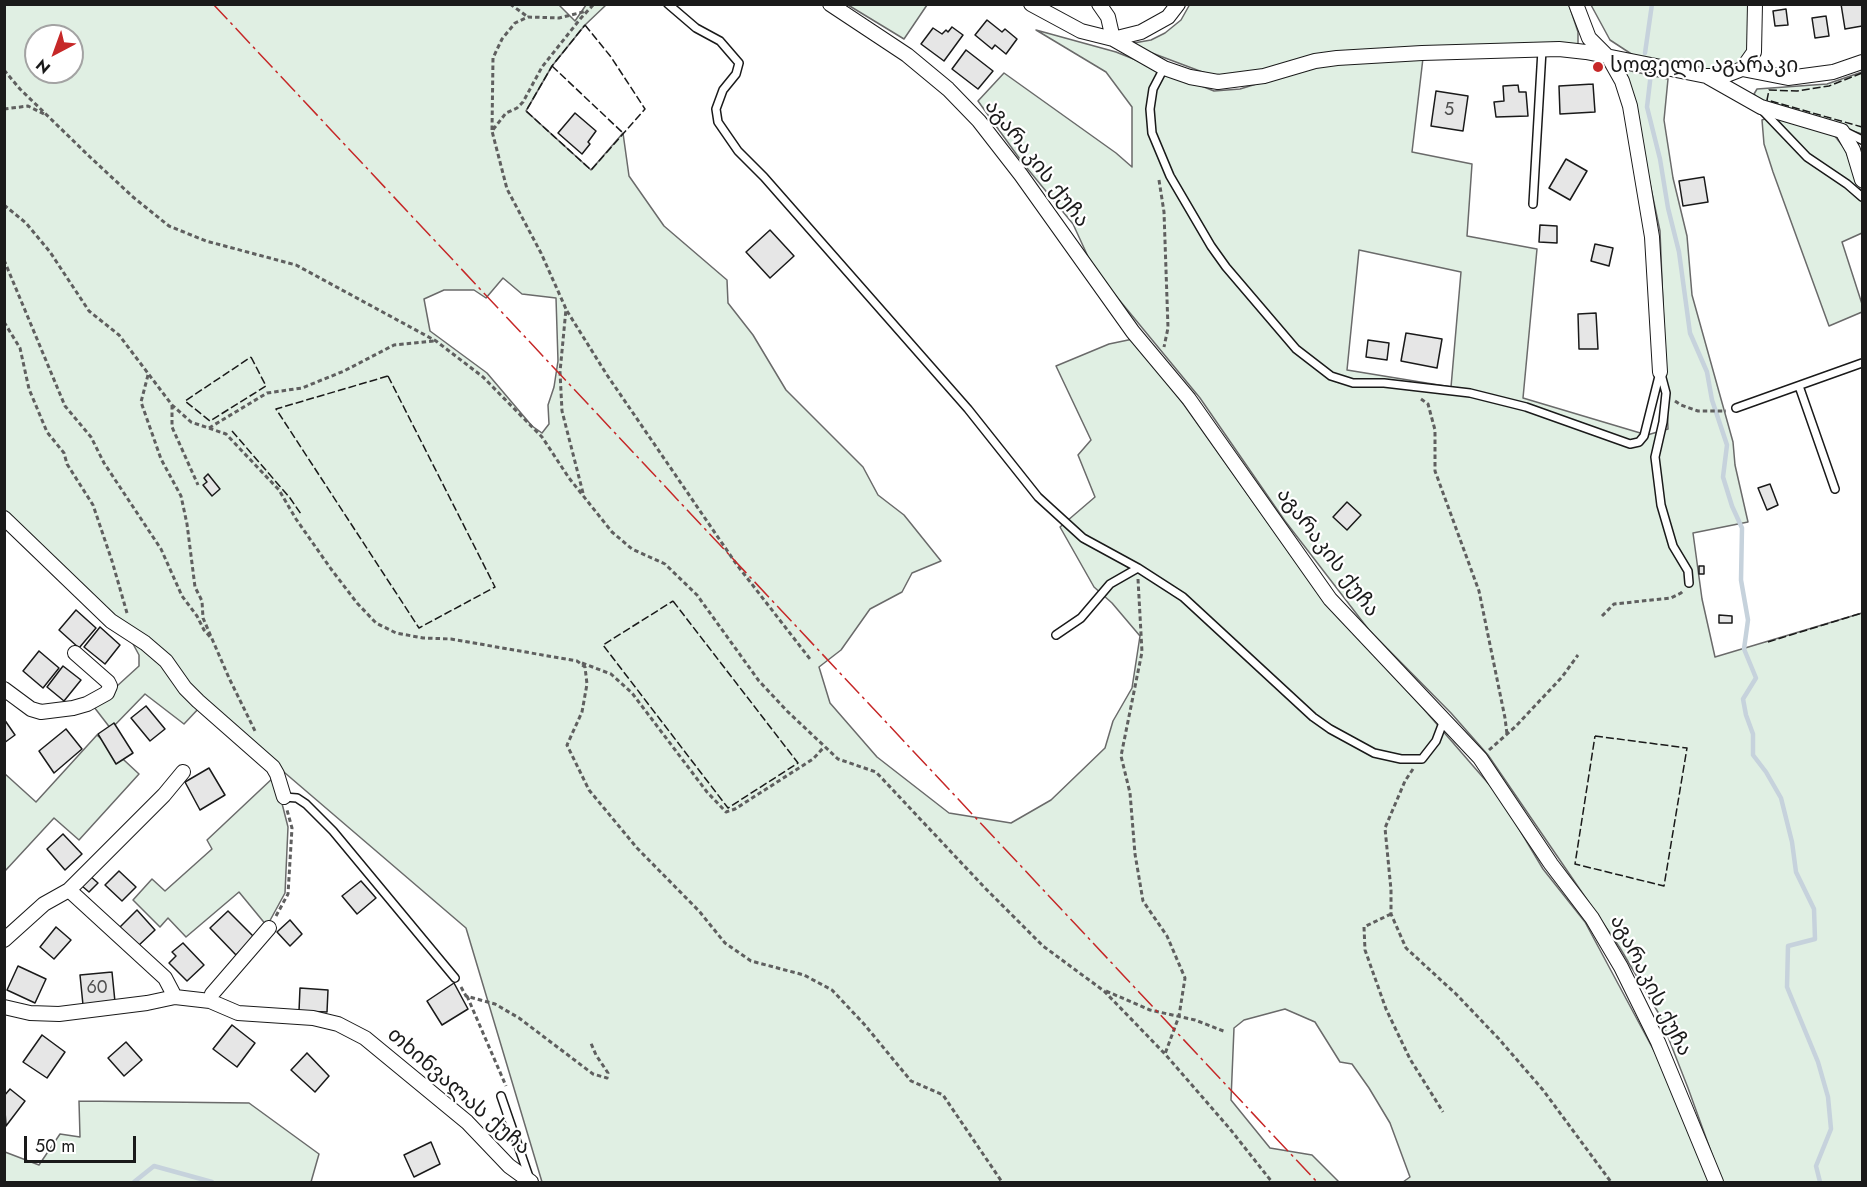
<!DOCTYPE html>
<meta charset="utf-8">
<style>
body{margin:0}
#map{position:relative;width:1867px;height:1187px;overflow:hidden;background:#fff;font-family:Jost,sans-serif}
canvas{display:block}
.frame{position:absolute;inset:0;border:6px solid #1a1a1a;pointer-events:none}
.north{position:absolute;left:24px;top:24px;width:60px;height:60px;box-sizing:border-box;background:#fff;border:2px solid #a3a3a3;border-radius:50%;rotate:221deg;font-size:16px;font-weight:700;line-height:24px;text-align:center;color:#1a1a1a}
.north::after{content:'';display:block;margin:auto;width:21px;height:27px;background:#c62828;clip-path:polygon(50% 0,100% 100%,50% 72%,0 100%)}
.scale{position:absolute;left:24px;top:1136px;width:112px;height:27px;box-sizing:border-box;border:3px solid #1a1a1a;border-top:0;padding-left:8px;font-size:18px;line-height:21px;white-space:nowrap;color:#1a1a1a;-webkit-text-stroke:4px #fff;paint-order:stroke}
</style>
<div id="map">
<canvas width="1867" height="1187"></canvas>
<div class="frame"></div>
<div class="north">N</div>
<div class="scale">50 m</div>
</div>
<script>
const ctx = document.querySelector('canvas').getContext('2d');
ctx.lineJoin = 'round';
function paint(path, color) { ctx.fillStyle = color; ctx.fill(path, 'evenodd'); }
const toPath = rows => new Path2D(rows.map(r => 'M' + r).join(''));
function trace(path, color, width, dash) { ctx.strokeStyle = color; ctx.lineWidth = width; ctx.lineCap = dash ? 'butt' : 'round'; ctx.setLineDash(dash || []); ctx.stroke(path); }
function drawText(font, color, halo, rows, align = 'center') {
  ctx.font = font + ' Jost,"Noto Sans Georgian",sans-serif'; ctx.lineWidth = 4.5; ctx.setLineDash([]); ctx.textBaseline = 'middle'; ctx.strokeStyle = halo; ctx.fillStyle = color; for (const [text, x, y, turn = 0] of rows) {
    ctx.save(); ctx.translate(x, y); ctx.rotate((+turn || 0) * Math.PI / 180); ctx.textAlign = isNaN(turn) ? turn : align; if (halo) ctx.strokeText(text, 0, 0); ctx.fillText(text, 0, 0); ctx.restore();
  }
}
const green = toPath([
 [558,4,575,21,586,5,606,5,585,25,552,66,526,111,591,170,623,133,629,176,664,226,727,280,728,303,753,335,786,390,863,467,878,495,904,515,941,561,912,573,902,592,870,609,841,650,819,667,830,703,877,757,949,813,1011,823,1051,800,1105,748,1113,721,1132,688,1140,636,1112,603,1094,587,1060,527,1095,497,1078,455,1091,440,1056,366,1109,344,1133,339,1182,402,1322,599,1422,707,1500,797,1543,869,1585,922,1668,1077,1709,1182,1403,1182,1410,1177,1390,1123,1369,1088,1352,1064,1340,1062,1315,1022,1285,1009,1244,1020,1234,1028,1231,1100,1270,1148,1312,1155,1339,1182,542,1182,466,928,201,701,5,514,4,5,558,4],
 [36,36,72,36,72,72,36,72,36,36],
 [503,278,522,294,556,298,558,361,554,387,548,405,549,424,542,433,532,426,487,373,430,331,424,299,444,290,474,290,486,298,503,278],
 [1190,4,1569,5,1578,32,1578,44,1397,48,1317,54,1262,72,1213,76,1128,44,1151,40,1165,33,1181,20,1190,4],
 [848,5,927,5,904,39,848,5],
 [1591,5,1750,5,1748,54,1739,75,1636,57,1610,40,1591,5],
 [1036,30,1116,52,1214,91,1240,89,1322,64,1423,58,1412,152,1472,164,1467,236,1537,249,1523,398,1647,435,1668,429,1660,231,1626,70,1668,79,1664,120,1673,178,1687,236,1692,295,1733,442,1735,465,1748,522,1693,533,1702,599,1715,657,1862,613,1862,1182,1722,1182,1688,1088,1659,1014,1620,948,1488,755,1451,713,1369,630,1285,521,1200,398,1111,290,1090,261,1073,224,1022,162,978,101,1004,73,1116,153,1132,167,1132,107,1106,72,1036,30],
 [1359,250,1461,272,1451,387,1347,370,1359,250],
 [1862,72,1862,134,1760,101,1754,94,1757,89,1827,84,1862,72],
 [1773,116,1834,135,1845,149,1862,194,1862,233,1842,242,1862,304,1862,312,1829,326,1773,172,1764,144,1762,120,1773,116],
 [132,642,141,644,200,707,184,724,145,694,111,729,94,707,139,666,139,655,132,642],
 [97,735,139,774,79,840,54,818,5,871,4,773,36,802,97,735],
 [275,776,288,827,285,893,267,926,239,892,186,937,168,918,160,927,133,900,152,879,165,891,212,849,207,840,275,776],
 [79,1101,249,1103,319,1154,311,1182,5,1182,5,1152,39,1165,60,1134,80,1137,79,1101]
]);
const stream = toPath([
 [1645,53,1652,4],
 [1651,73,1647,107,1660,159,1668,208,1679,252,1690,333,1707,372,1712,400,1727,445,1723,477,1732,506,1742,528,1741,580,1748,620,1744,649,1756,678,1743,699,1746,715,1753,734,1753,755,1766,772,1781,798,1792,842,1796,872,1814,909,1815,939,1788,946,1787,987,1818,1062,1828,1097,1831,1129,1816,1166,1820,1182],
 [134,1182,154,1166,212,1182]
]);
const building = toPath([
 [1841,4,1862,4,1862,26,1845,29,1841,4],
 [1786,9,1788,25,1775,26,1773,11,1786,9],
 [1826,16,1829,36,1815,38,1812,18,1826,16],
 [987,20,1002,32,1005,29,1017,39,1006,54,995,45,992,49,975,35,987,20],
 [952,27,963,35,944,61,921,44,933,28,942,34,946,30,948,32,952,27],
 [966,50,993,71,978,89,952,69,966,50],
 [1593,84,1595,112,1560,114,1559,86,1593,84],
 [1518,85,1519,92,1526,92,1528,116,1496,117,1494,102,1504,101,1503,86,1518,85],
 [1436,91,1468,96,1463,131,1431,126,1436,91],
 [575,113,596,131,588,142,590,144,582,154,558,133,575,113],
 [1566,159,1587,171,1570,200,1549,188,1566,159],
 [1704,177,1708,202,1683,206,1679,181,1704,177],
 [1540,225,1557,226,1557,243,1539,242,1540,225],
 [770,230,794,256,770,278,746,252,770,230],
 [1595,244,1613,248,1609,266,1591,261,1595,244],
 [1596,313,1598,349,1579,349,1578,314,1596,313],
 [1406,333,1442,339,1437,368,1401,361,1406,333],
 [1368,340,1389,343,1387,360,1366,357,1368,340],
 [208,474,220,489,212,496,203,485,207,482,204,478,208,474],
 [1770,484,1778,505,1767,510,1758,488,1770,484],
 [1347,502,1361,515,1347,530,1333,517,1347,502],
 [1699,566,1704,566,1704,574,1699,574,1699,566],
 [76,610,96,628,79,648,59,630,76,610],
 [1719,615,1732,616,1732,623,1719,623,1719,615],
 [100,627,120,645,105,664,84,647,100,627],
 [39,651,59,668,43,688,23,671,39,651],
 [63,666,81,680,64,701,47,687,63,666],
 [146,706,165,729,150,741,131,718,146,706],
 [4,719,15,735,4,743,4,719],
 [114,723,133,753,116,764,98,734,114,723],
 [66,729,82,749,54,773,39,751,66,729],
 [209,768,225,795,200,810,185,782,209,768],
 [63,834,82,854,65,870,47,849,63,834],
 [119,871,136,887,122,901,105,885,119,871],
 [90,876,98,883,89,892,82,886,90,876],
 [361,881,376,898,357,914,342,896,361,881],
 [137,910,155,930,137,947,119,928,137,910],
 [228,911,254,937,236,955,210,928,228,911],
 [290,920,302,934,290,946,277,932,290,920],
 [56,927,71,940,54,959,40,947,56,927],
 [183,943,204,965,187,981,169,963,176,956,172,952,183,943],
 [18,966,46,979,35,1003,7,990,18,966],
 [112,972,115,1002,83,1005,80,975,112,972],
 [454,983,468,1009,442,1025,427,1001,454,983],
 [300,988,328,990,327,1012,299,1011,300,988],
 [232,1025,255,1043,237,1067,213,1049,232,1025],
 [42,1035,65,1052,47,1078,23,1062,42,1035],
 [126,1042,142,1060,124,1076,108,1058,126,1042],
 [307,1053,329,1076,315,1092,291,1070,307,1053],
 [10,1089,25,1101,6,1126,4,1096,10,1089],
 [431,1142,440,1164,414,1177,404,1155,431,1142]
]);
const path = toPath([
 [510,4,528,17],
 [4,70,20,89,90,157,133,197,169,226,206,241,296,265,436,341,483,377,542,437,569,478,612,532,632,549,665,564,697,595,759,681,787,711,838,759,876,772,985,888,1043,946,1104,991,1165,1054,1230,1129,1272,1182],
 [4,109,28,106,48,116],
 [492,130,493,58,502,39,515,23,528,17,559,18,587,11],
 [1159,180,1164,212,1168,328,1164,347],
 [4,205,26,223,50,252,89,311,119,335,172,405,191,422,226,434,279,490,296,519,331,569,357,603,376,623,396,633,423,638,451,639,577,661,585,667,587,684,582,712,567,745,589,790,637,848,699,911,725,943,751,961,804,975,832,990,864,1024,911,1081,943,1095,1002,1182],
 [4,260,65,406,91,437,104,463,161,549,182,596,197,616,204,630,212,639],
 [567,311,607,375,737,565,810,659],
 [4,322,20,348,29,389,47,432,64,453,67,464,93,505,112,561,127,613],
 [148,375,141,402,161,459,181,496,187,524,195,587,202,601,203,618,229,678,256,733],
 [1421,399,1428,404,1435,430,1435,471,1479,591,1505,718,1507,734],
 [1675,401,1681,405,1698,411,1726,411],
 [172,405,172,427,198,485],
 [209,428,267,393,302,388,344,371,394,345,434,341],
 [583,493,562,411,560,372,566,309,541,253,507,189,492,131,506,113,517,108,523,102,542,67,581,18,594,4],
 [1138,579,1142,652,1121,756,1130,793,1135,854,1143,901,1167,936,1185,978,1179,1016,1165,1054],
 [1602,616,1614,604,1671,598,1681,593,1684,590],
 [582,663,611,674,632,693,707,792,726,812,735,809,813,759,824,747],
 [1489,750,1516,726,1562,677,1578,655],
 [1413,769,1405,781,1385,828,1391,890,1391,914,1406,948,1456,994,1499,1039,1543,1090,1611,1182],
 [1391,914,1364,927,1365,950,1386,1009,1410,1059,1443,1112],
 [276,916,288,894,292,828,287,810],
 [461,987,466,996,495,1004,519,1018,593,1074,607,1078,608,1073,596,1055,590,1041],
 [1106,991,1150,1010,1195,1020,1226,1032],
 [467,996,506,1086]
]);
const service = toPath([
 [668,4,696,28,720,41,739,63,736,74,723,90,716,109,718,122,738,151,764,177,968,409,1038,497,1083,538,1138,568],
 [1164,68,1153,89,1150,109,1152,133,1170,176,1211,246,1226,267,1296,349,1331,376,1353,383,1384,383,1470,393,1526,407,1630,444,1639,442,1644,436,1660,372],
 [1763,111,1807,157,1847,184,1862,197],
 [1846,132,1862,140],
 [1533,204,1542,50],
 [1661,374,1666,393,1663,422,1655,457,1661,505,1673,546,1688,571,1689,583],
 [1799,386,1835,489],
 [1736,408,1862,363],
 [1056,635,1081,618,1110,584,1138,568,1183,597,1313,717,1330,729,1374,753,1401,759,1422,759,1436,741,1444,720],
 [284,797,297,798,306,804,333,831,455,978],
 [501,1096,529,1177]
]);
const minor = toPath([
 [830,4,907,55,948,89,979,121,1021,175,1133,332,1189,399,1330,599,1480,758,1551,864,1592,918,1621,967,1658,1042,1716,1182],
 [1031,4,1081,31,1113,39,1141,32,1168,17,1178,4],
 [1099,4,1108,17,1113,39,1164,68,1190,77,1218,82,1264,76,1315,61,1337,58,1422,53,1559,49,1586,52,1706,76,1724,76,1742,69,1754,52,1755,4],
 [1576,4,1589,38,1609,58,1622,81,1630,106,1652,237,1660,372],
 [1742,69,1788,78,1833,72,1862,62],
 [1708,77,1761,107,1842,131,1853,150,1862,180],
 [4,518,111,621,145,643,166,661,185,688,198,701,273,767,277,774,284,797],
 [4,689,31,709,41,712,73,708,87,704,107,693,110,686,108,682,75,653],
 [69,890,165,978,175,997],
 [4,940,44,904,69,890,164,795,183,772],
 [210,1001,212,994,269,928],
 [4,1007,30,1013,59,1014,147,1003,175,997,210,1001,238,1013,313,1018,338,1024,365,1038,467,1122,509,1166,531,1182]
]);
const fence = toPath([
 [585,25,611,57,645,109,591,170,526,111,552,66,585,25],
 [552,66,623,133],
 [1862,73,1829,86,1797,91,1769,90,1767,100,1862,127],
 [251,357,266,386,210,421,185,401,251,357],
 [388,376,495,587,419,628,276,409,388,376],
 [232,431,290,498,301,514],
 [673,601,798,763,728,808,603,645,673,601],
 [1768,642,1862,613],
 [1595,736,1687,748,1664,886,1575,864,1595,736]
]);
const power = toPath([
 [213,4,1317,1182]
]);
const markers = [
 [1598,67,6,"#c62828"]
];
const numberNames = [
 ["5",1449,111],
 ["60",97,989]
];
const poiNames = [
 ["სოფელი აგარაკი",1610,67]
];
const streetNames = [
 ["აგარაკის ქუჩა",1036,164,52],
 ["აგარაკის ქუჩა",1327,553,53],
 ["აგარაკის ქუჩა",1650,986,63],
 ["თხინვალას ქუჩა",458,1092,41]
];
paint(green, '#e0efe3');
trace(green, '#6a6a6a', 1.5);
trace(stream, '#c6d2dc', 4.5);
paint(building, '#e6e6e6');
trace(building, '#1a1a1a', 1.5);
trace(service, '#1a1a1a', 10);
trace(minor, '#1a1a1a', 16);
trace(path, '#5f5f5f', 3, [4.5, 3]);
trace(service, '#fff', 7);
trace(minor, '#fff', 14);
trace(fence, '#1a1a1a', 1.5, [8, 3]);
trace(power, '#c62828', 1.5, [21, 4.5, 3, 4.5]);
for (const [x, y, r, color] of markers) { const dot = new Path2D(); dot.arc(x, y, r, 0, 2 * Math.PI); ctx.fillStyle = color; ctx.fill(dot); trace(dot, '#fff', 2); }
drawText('18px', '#4d4d4d', null, numberNames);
drawText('21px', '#1a1a1a', '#fff', poiNames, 'left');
drawText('21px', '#1a1a1a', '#fff', streetNames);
</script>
